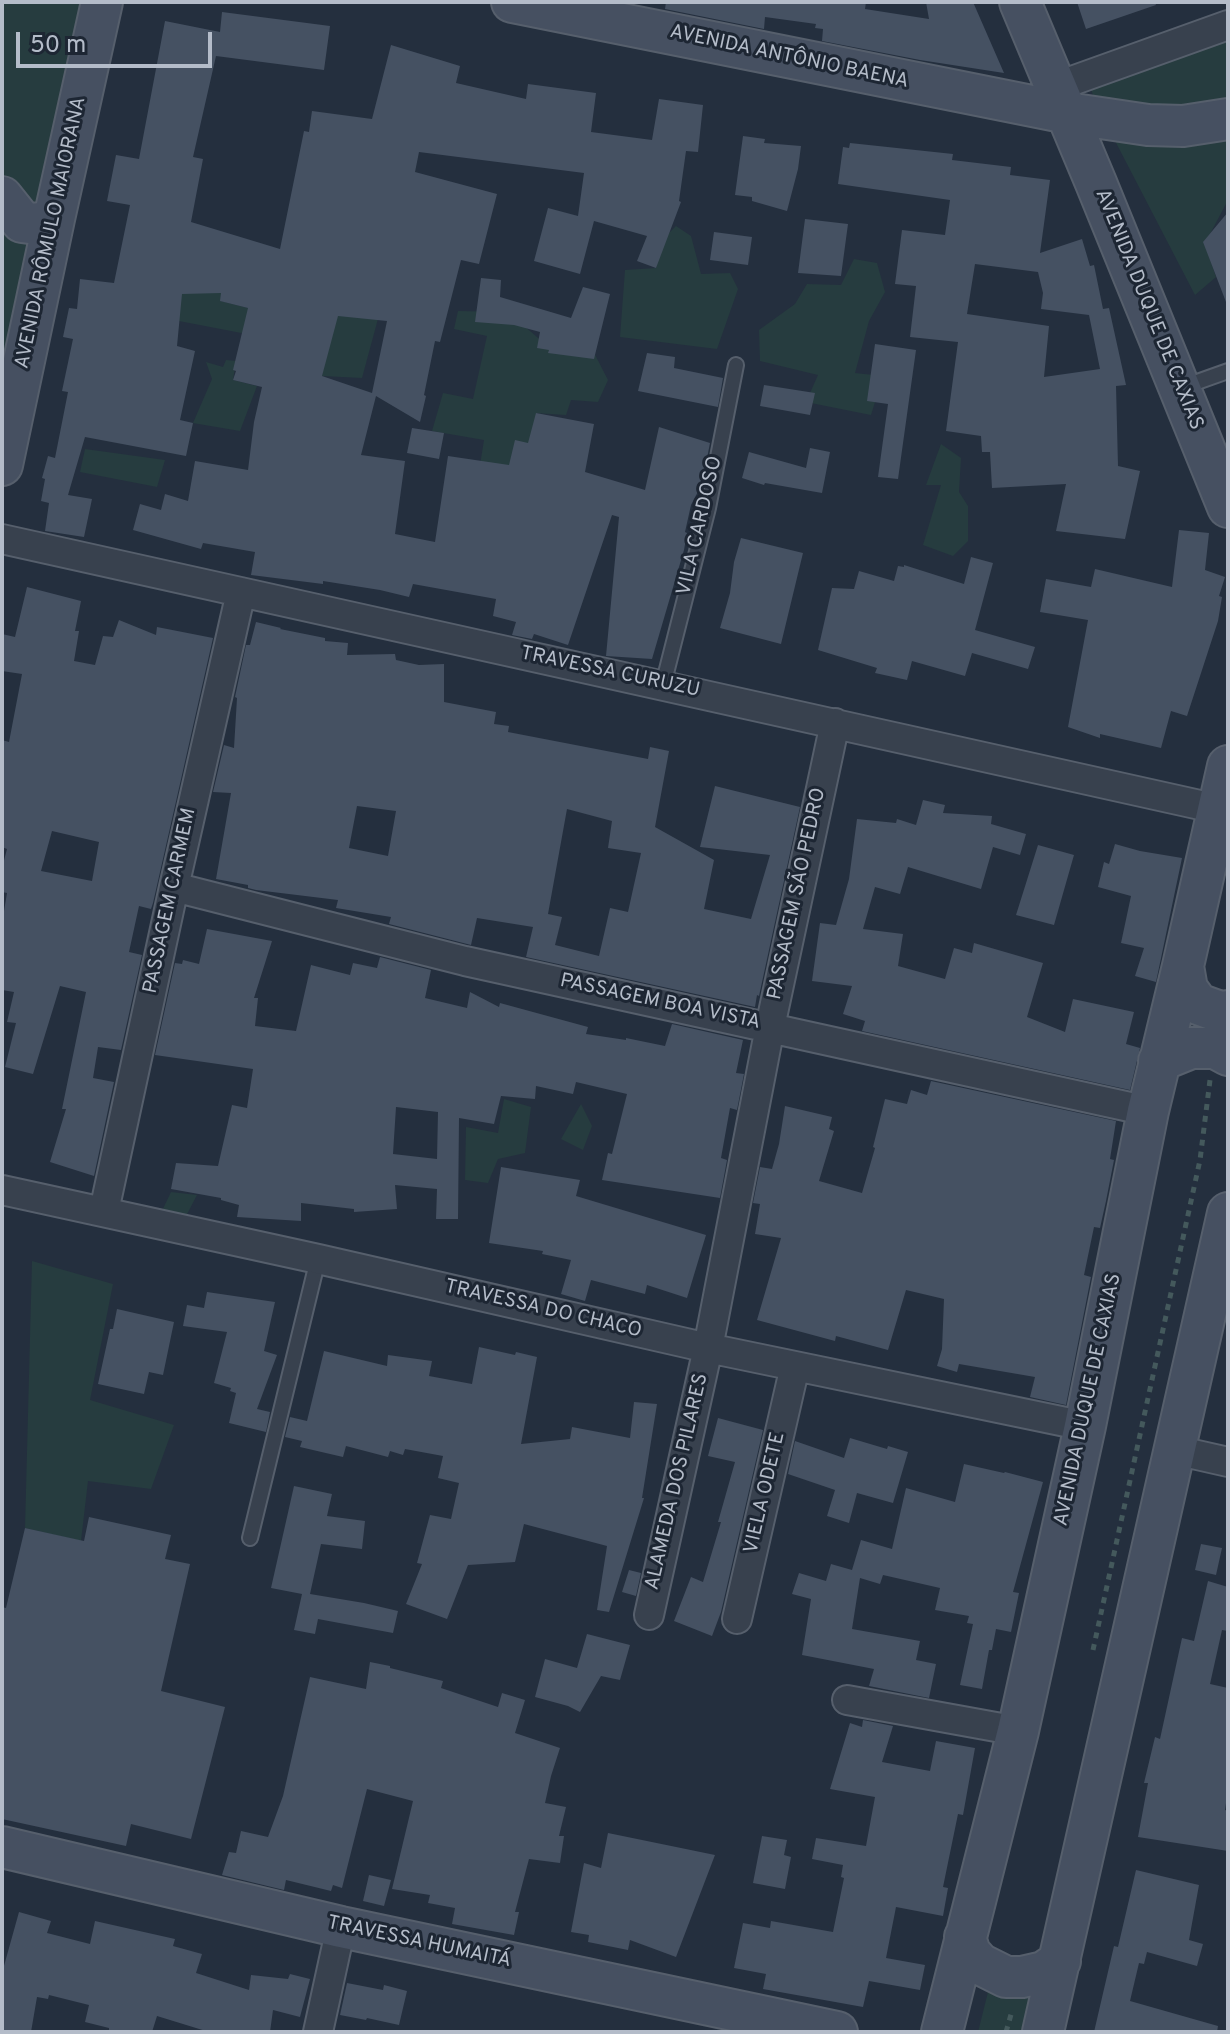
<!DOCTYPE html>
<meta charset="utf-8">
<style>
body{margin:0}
#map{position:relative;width:1230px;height:2034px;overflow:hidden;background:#242f3e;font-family:Overpass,sans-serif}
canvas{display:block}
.frame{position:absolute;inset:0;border:4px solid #b4bcc9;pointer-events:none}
.scale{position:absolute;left:16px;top:32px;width:196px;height:36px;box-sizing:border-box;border:4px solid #b4bcc9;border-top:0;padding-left:10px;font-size:24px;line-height:28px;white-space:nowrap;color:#b4bcc9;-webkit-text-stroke:6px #1d2633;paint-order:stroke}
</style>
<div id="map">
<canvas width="1230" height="2034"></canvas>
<div class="frame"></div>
<div class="scale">50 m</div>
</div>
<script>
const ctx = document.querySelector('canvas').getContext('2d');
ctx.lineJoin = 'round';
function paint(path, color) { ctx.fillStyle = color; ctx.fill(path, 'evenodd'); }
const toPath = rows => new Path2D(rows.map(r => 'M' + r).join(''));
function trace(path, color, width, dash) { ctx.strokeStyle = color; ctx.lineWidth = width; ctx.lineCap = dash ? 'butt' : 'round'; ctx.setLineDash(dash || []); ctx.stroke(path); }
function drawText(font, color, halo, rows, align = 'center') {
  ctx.font = font + ' Overpass,sans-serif'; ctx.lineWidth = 6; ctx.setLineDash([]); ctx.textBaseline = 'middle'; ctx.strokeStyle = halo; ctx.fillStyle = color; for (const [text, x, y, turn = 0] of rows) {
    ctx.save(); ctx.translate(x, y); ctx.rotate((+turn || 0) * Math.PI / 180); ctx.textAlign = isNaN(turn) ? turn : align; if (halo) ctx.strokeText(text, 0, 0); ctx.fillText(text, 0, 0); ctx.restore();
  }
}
const green = toPath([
 [2,2,93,2,2,392],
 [1228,31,1228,109,1109,104,1093,95,1088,80],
 [1228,132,1228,200,1210,234,1204,242,1216,277,1195,295,1112,135],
 [676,226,691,236,701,274,730,273,738,289,717,349,620,337,625,270,656,268,661,241],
 [854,259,877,263,885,292,869,321,855,373,883,376,871,415,806,402,818,375,760,361,759,330,795,304,807,284,841,285],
 [198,277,221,283,221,301,260,311,257,336,179,321,172,298],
 [336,291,382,304,362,378,322,376],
 [458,311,508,312,552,350,589,343,608,380,598,402,571,400,566,415,536,413,552,437,476,490,484,440,432,431,443,393,473,399,487,336,454,329],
 [226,360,236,361,233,380,257,386,240,431,193,423,212,379,206,362,223,367],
 [941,444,961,458,959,492,968,506,968,541,953,556,923,545,941,485,926,485],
 [85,449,165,460,157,487,80,472],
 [504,1099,531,1107,525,1153,498,1159,488,1183,465,1180,466,1127,498,1133],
 [581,1104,592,1126,583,1150,561,1139],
 [171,1192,197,1195,183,1222,160,1215],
 [32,1261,113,1284,90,1400,174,1425,151,1489,88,1481,81,1541,25,1528],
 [988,1992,1038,1994,1030,2032,978,2032]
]);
const building = toPath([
 [666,2,734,2,749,4,749,2,866,2,865,9,929,19,926,2,973,2,1004,73,920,60,822,41,823,29,815,28,816,24,765,17,764,29,665,9],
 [1077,2,1155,2,1156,5,1086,29],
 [222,12,330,26,324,70,216,56,193,157,203,159,191,222,280,249,304,131,309,132,312,111,372,119,391,45,460,66,456,83,526,99,528,84,596,93,591,132,652,140,659,99,703,105,698,152,686,151,679,201,681,202,656,268,637,261,647,236,594,221,580,274,534,261,548,208,578,216,584,173,419,152,415,172,497,194,479,264,461,260,440,342,435,341,424,395,426,396,420,422,376,396,361,455,405,461,395,534,435,542,448,456,509,465,515,440,528,443,536,413,594,424,585,472,645,490,659,427,710,443,702,484,691,505,685,532,687,533,684,550,652,659,606,656,619,517,612,515,568,645,534,634,532,639,512,635,516,622,493,616,496,599,413,584,409,597,380,590,323,581,323,584,251,575,255,552,203,543,201,549,133,530,140,504,161,510,165,494,188,501,195,461,248,470,254,422,262,387,233,380,236,371,233,370,248,308,220,301,221,293,182,294,177,346,195,351,180,420,193,423,186,456,85,437,68,495,92,499,84,537,45,531,49,503,41,501,45,479,42,478,48,456,55,458,68,392,62,391,73,339,63,337,69,308,77,309,80,279,114,283,130,205,107,201,116,155,139,159,165,21,220,32],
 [338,316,387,321,372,393,322,376],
 [743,136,765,139,764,143,801,146,798,169,787,211,752,201,752,197,735,195],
 [850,143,953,154,952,160,1011,167,1010,175,1050,180,1040,253,1082,239,1090,266,1094,265,1103,309,1109,308,1126,385,1116,386,1118,466,1140,471,1125,539,1056,531,1066,484,992,488,990,452,982,452,981,436,946,431,958,342,910,337,916,286,895,284,902,230,945,235,950,200,838,184,843,147,849,148],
 [975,264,1038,272,1043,293,1041,309,1089,315,1100,369,1044,377,1049,326,967,314],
 [1228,212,1228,302,1226,302,1203,242],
 [805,219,848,224,841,276,798,273],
 [714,232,752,237,748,265,710,260],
 [481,278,501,280,500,297,571,318,583,287,610,294,594,359,548,353,549,350,537,348,540,332,514,325,475,322],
 [875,344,916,350,898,479,878,477,888,404,867,401],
 [647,353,675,357,674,368,723,378,718,407,638,391],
 [764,385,815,393,810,415,760,406],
 [412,428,444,433,439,459,407,453],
 [810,448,830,452,822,493,765,483,764,485,742,478,749,452,806,468],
 [1179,530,1209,533,1205,570,1225,577,1219,596,1222,597,1218,621,1187,716,1171,711,1161,748,1100,734,1100,738,1068,727,1088,620,1040,612,1046,579,1091,587,1095,569,1172,587],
 [741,538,803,553,781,644,720,628,730,593,734,562],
 [971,557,993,563,975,630,1035,647,1028,669,972,653,965,676,912,661,907,680,875,673,877,668,818,650,832,588,854,589,859,571,894,581,898,566,904,567,904,565,964,584],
 [27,587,81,601,75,631,79,631,74,661,95,665,103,636,113,637,119,620,156,635,157,627,213,638,153,903,151,909,139,906,129,952,142,955,121,1050,98,1047,93,1078,114,1082,94,1176,50,1162,66,1109,62,1109,86,992,60,986,33,1074,5,1067,16,1023,7,1022,14,992,2,990,2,923,7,893,2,892,2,868,7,849,2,847,2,740,9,742,22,674,2,671,2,634,15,637],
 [52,831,99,842,92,881,41,871],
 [256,622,281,628,280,629,325,638,325,641,348,643,347,655,395,654,396,660,419,665,444,664,444,702,496,712,494,724,509,726,508,732,648,759,650,747,669,751,655,827,714,860,704,909,751,919,770,855,700,847,715,786,800,807,759,996,757,995,755,1007,526,957,533,927,477,918,471,945,389,924,391,917,336,908,338,900,256,890,248,888,248,885,216,879,231,793,213,792,224,745,234,748,237,698,235,697,246,645,250,645],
 [357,806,396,811,388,856,349,848],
 [567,809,612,821,608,848,641,853,628,912,610,908,599,956,555,945,562,917,548,914],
 [923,800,945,805,943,813,992,816,991,824,1026,834,1020,855,993,847,981,889,908,867,900,894,875,887,863,929,903,934,898,966,945,979,954,948,972,953,974,943,1043,963,1027,1017,1065,1032,1073,999,1134,1012,1126,1044,1140,1048,1130,1090,862,1031,865,1021,843,1014,852,986,812,981,820,923,836,925,849,879,857,819,896,823,897,819,916,825],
 [1115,844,1140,851,1182,858,1156,982,1135,976,1144,948,1121,943,1131,896,1098,887,1104,862,1109,864],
 [1038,845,1074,855,1054,925,1016,915],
 [207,929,272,941,254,998,258,998,255,1026,296,1031,311,965,350,975,353,963,377,968,380,957,431,970,425,998,467,1008,470,992,499,1007,500,1003,588,1027,586,1034,626,1040,626,1038,665,1046,672,1024,743,1040,736,1073,744,1074,737,1110,730,1108,721,1158,727,1160,720,1198,602,1180,608,1153,612,1154,627,1094,576,1082,573,1094,536,1086,535,1099,501,1096,494,1124,459,1118,458,1219,436,1219,437,1189,395,1185,397,1209,354,1212,354,1209,301,1203,301,1221,237,1217,239,1205,221,1200,221,1198,171,1189,176,1163,218,1166,232,1105,247,1108,253,1069,155,1055,175,963,182,964,183,960,199,964],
 [396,1107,438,1112,437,1159,393,1154],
 [931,1081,1116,1121,1110,1159,1114,1160,1106,1201,1100,1228,1094,1227,1084,1275,1091,1277,1066,1405,1030,1397,1035,1377,959,1364,957,1372,937,1366,942,1349,944,1299,906,1290,888,1350,836,1336,835,1341,757,1320,781,1238,755,1234,760,1204,753,1203,760,1167,772,1169,779,1144,785,1106,832,1117,829,1129,834,1131,819,1181,862,1193,875,1148,873,1147,885,1099,907,1104,911,1090,927,1095],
 [501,1167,580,1180,576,1196,706,1235,687,1298,647,1285,645,1294,591,1280,585,1301,561,1294,571,1260,542,1254,543,1251,489,1243],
 [207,1292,275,1302,264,1351,277,1355,257,1409,270,1412,266,1432,229,1423,236,1393,230,1391,231,1388,214,1383,227,1332,183,1326,187,1305,204,1308],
 [117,1309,174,1322,163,1375,149,1372,144,1394,98,1384,110,1329,113,1329],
 [479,1347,515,1355,516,1352,537,1357,521,1444,570,1439,572,1427,630,1438,634,1402,657,1404,642,1498,644,1498,609,1612,597,1610,607,1546,524,1524,515,1562,468,1565,447,1619,406,1604,422,1564,417,1563,430,1515,451,1519,459,1483,438,1478,443,1456,405,1449,403,1455,390,1451,388,1457,346,1446,343,1457,300,1447,302,1441,285,1437,290,1417,307,1421,324,1351,387,1366,388,1355,432,1361,429,1376,472,1384],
 [718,1418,763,1430,721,1612,712,1636,674,1621,691,1577,703,1582,721,1522,718,1522,735,1462,708,1456],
 [850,1438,887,1449,888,1446,908,1452,893,1503,857,1493,849,1523,827,1516,835,1490,788,1474,795,1441,844,1458],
 [964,1464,1004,1473,1005,1472,1043,1482,1013,1592,1019,1593,1011,1632,996,1629,992,1650,989,1650,982,1689,960,1685,973,1624,967,1623,969,1616,935,1610,940,1588,883,1575,880,1584,860,1578,852,1629,920,1641,916,1660,936,1664,929,1698,869,1686,874,1669,802,1655,811,1599,792,1594,799,1573,826,1581,831,1564,852,1570,861,1540,892,1549,906,1488,955,1502],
 [294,1486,332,1494,327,1516,365,1521,362,1549,321,1544,310,1594,364,1603,398,1611,393,1633,318,1619,315,1634,294,1630,302,1594,271,1588],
 [89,1517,171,1535,165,1559,190,1564,161,1691,225,1707,191,1839,131,1824,126,1846,2,1819,2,1607,6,1608,25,1528,84,1541],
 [1201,1544,1222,1548,1216,1575,1195,1570],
 [629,1570,641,1573,636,1596,622,1592],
 [1208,1581,1228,1587,1228,1631,1222,1630,1210,1684,1228,1688,1228,1789,1225,1810,1228,1811,1228,1851,1138,1837,1148,1783,1144,1783,1155,1737,1160,1739,1182,1638,1194,1641],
 [587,1634,630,1645,620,1680,601,1676,580,1712,568,1706,535,1697,545,1659,577,1668],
 [370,1662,390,1666,390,1668,443,1681,441,1688,498,1707,502,1693,525,1700,515,1733,560,1748,551,1776,545,1803,566,1807,559,1836,564,1836,560,1863,529,1859,515,1912,519,1912,514,1935,452,1924,455,1908,428,1903,430,1895,392,1889,413,1801,367,1789,342,1888,333,1885,331,1891,286,1880,284,1890,222,1875,229,1852,236,1853,241,1831,268,1837,283,1796,310,1677,366,1689],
 [863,1720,893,1726,882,1762,930,1771,936,1741,975,1748,963,1815,958,1814,943,1887,948,1888,943,1916,896,1907,886,1958,925,1965,920,1990,869,1981,863,2007,763,1989,766,1974,734,1968,743,1923,770,1928,771,1921,833,1932,844,1878,841,1877,843,1865,812,1859,816,1838,866,1846,875,1797,830,1789,850,1723,862,1727],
 [608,1833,715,1855,676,1957,630,1940,628,1950,588,1942,589,1935,571,1932,584,1863,601,1868],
 [762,1836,787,1840,784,1855,791,1857,785,1889,753,1883],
 [1136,1870,1199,1885,1189,1940,1203,1944,1197,1966,1147,1952,1144,1964,1139,1963,1130,2001,1218,2026,1217,2032,1094,2032,1114,1946,1118,1947],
 [369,1875,391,1880,384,1906,363,1901],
 [19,1912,51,1921,47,1933,90,1944,95,1921,175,1939,173,1946,202,1954,196,1973,249,1990,251,1975,288,1979,290,1974,310,1979,300,2017,273,2010,270,2032,209,2032,157,2016,152,2032,109,2032,109,2028,85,2022,89,2005,49,1995,48,1999,37,1997,31,2032,2,2032,2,1973],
 [347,1983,383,1990,384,1985,407,1991,399,2025,367,2018,366,2020,340,2015]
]);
const path = toPath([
 [1093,1650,1200,1160,1210,1080],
 [1006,2032,1012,2011]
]);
const lane = toPath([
 [1183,387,1228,371],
 [663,685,708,508,736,365],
 [250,1538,318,1259]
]);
const street = toPath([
 [1055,87,1228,25],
 [2,539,1218,809],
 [174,887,465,961,1148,1111],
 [2,1190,318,1259,708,1348,1085,1426],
 [104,1211,174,887,241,592],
 [1175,1450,1228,1462],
 [649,1615,708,1348,770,1027,835,723],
 [737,1619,795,1366],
 [847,1700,1018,1731],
 [318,2032,341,1927]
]);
const secondary = toPath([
 [512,2,1067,113,1148,125,1183,126,1228,119],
 [1020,2,1096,183,1228,507],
 [2,197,22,222,37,224,54,219],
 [2,465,54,219,102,2],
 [1183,966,1187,989,1198,1004,1220,1012,1228,1011],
 [1159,1061,1191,1048,1215,1048,1228,1055],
 [2,1847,341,1927,837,2032],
 [965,1937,970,1953,980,1964,1006,1977,1022,1977,1044,1972,1060,1961],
 [942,2032,1018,1731,1085,1426,1148,1111,1183,966,1228,766],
 [1043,2032,1228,1213]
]);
const streetNames = [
 ["AVENIDA ANTÔNIO BAENA",789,58,12],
 ["AVENIDA RÔMULO MAIORANA",52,233,-78],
 ["AVENIDA DUQUE DE CAXIAS",1148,310,68],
 ["VILA CARDOSO",701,526,-77],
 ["TRAVESSA CURUZU",610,673,12],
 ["PASSAGEM SÃO PEDRO",798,894,-78],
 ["PASSAGEM CARMEM",171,901,-78],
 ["PASSAGEM BOA VISTA",660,1003,12],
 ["TRAVESSA DO CHACO",543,1310,13],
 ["AVENIDA DUQUE DE CAXIAS",1089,1400,-78],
 ["ALAMEDA DOS PILARES",678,1482,-77],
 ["VIELA ODETE",766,1493,-77],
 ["TRAVESSA HUMAITÁ",419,1943,12]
];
paint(green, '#263c3f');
paint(building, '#455162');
trace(lane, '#565f6c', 18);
trace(street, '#565f6c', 32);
trace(secondary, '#565f6c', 44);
trace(path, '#44595c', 5, [6, 6]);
trace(lane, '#38414e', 14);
trace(street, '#38414e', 28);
trace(secondary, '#465061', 40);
drawText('20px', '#b4bcc9', '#1d2633', streetNames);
</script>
